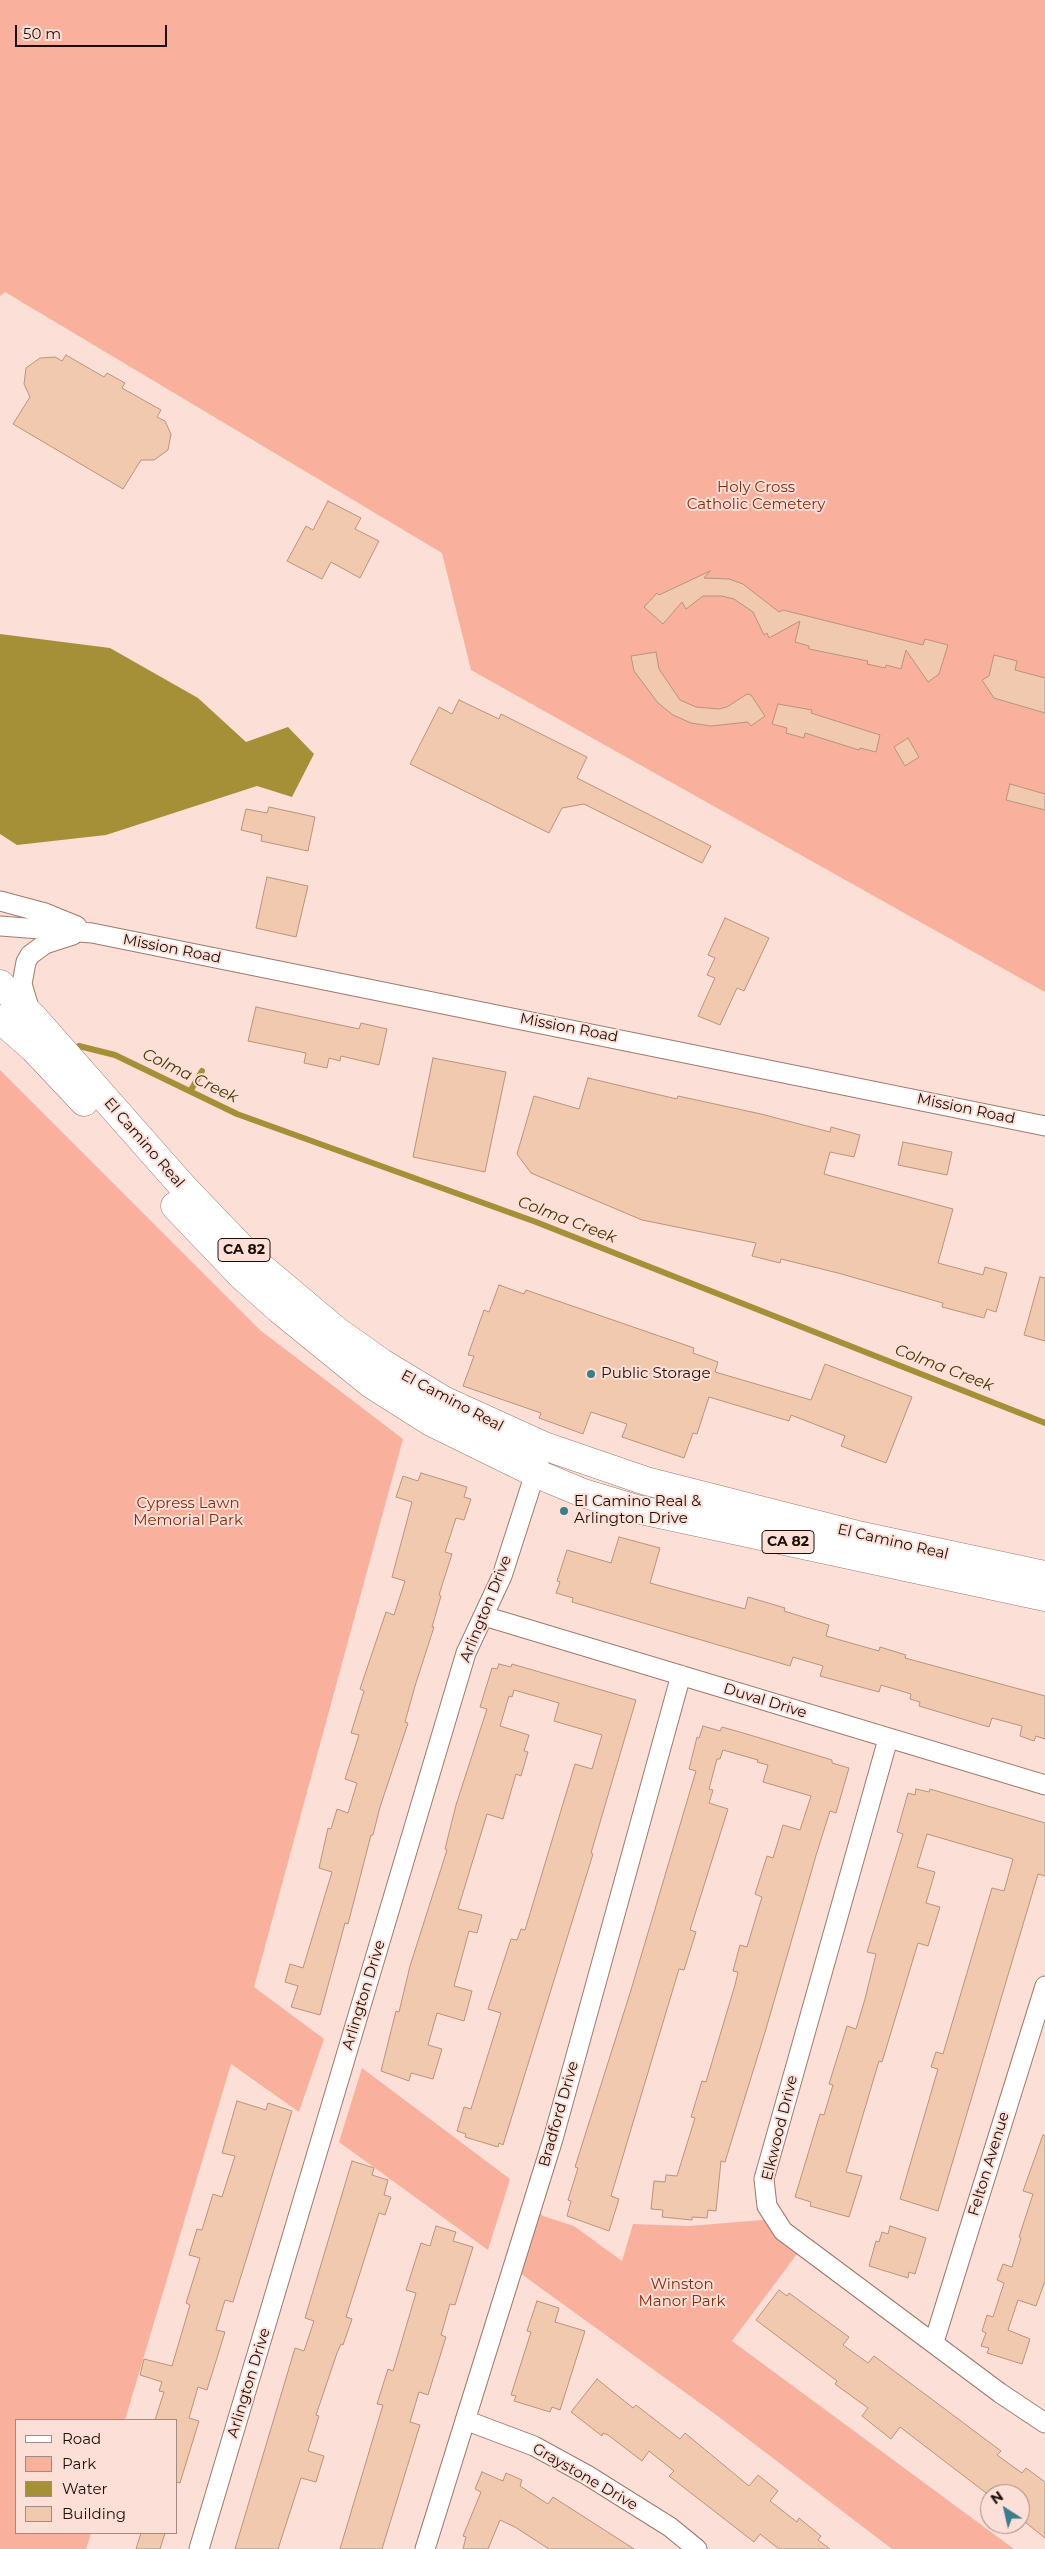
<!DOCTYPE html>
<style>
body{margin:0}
#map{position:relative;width:1045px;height:2549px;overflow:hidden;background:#fcdfd7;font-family:Montserrat,sans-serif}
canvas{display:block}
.legend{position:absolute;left:15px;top:2419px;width:162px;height:115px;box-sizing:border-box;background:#fcdfd7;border:1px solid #a38b85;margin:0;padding:6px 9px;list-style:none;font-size:15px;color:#1d0e0a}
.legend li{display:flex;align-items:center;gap:10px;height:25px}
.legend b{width:25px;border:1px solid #a38b85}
.north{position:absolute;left:980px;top:2484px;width:50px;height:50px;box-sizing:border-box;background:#fcdfd7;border:1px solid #a38b85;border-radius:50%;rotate:325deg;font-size:14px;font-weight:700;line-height:20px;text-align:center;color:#1d0e0a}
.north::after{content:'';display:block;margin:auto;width:18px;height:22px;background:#3a7d8d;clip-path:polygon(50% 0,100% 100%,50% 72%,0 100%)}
.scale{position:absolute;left:15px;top:25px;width:152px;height:22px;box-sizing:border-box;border:2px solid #1d0e0a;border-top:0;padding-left:6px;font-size:15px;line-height:18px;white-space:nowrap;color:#1d0e0a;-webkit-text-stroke:4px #fcdfd7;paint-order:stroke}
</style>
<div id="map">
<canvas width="1045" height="2549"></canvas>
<ul class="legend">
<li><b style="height:6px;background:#fff"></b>Road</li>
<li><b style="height:14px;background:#f9b19e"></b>Park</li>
<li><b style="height:14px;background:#a59038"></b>Water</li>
<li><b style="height:14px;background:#f0c9af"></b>Building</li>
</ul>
<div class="north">N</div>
<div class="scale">50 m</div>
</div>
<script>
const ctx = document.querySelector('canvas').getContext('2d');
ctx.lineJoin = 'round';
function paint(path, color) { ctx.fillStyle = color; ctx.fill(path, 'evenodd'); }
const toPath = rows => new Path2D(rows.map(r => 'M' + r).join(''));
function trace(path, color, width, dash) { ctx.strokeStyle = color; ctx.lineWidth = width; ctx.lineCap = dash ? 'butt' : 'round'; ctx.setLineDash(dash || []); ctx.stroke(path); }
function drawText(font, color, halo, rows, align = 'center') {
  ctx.font = font + ' Montserrat,sans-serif'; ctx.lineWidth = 4; ctx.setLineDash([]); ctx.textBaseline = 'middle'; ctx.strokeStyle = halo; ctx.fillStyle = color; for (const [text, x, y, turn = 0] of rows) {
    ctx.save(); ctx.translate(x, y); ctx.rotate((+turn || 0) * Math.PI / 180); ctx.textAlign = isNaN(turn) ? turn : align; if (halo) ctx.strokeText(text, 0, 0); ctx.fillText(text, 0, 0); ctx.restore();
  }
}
const green = toPath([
 [0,0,1045,0,1045,992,471,670,442,553,5,292,0,296],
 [0,1070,260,1330,403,1439,254,1987,324,2039,299,2112,231,2064,125,2420,16,2420,16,2533,91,2533,86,2549,0,2549],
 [362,2068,510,2179,488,2250,339,2142],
 [532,2205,543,2216,574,2226,622,2261,633,2224,689,2226,775,2219,803,2246,732,2341,1014,2549,892,2549,719,2417,513,2268]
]);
const water = toPath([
 [0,634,110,648,198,698,246,742,288,727,314,754,292,797,257,786,106,835,17,845,0,834]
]);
const stream = toPath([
 [79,1046,115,1055,237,1114,536,1222,1045,1423],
 [191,1090,202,1071]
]);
const building = toPath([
 [66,355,104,377,107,373,125,383,122,388,161,410,157,417,165,421,171,434,168,450,154,460,141,460,123,489,13,424,30,397,24,384,26,368,40,358,55,357,62,361,66,355],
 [328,501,361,518,355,529,379,541,360,578,331,562,322,579,287,561,306,526,313,530,328,501],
 [710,571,704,578,729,579,743,584,779,612,783,610,923,645,925,639,948,645,939,674,928,682,906,650,901,669,886,665,885,668,867,664,868,661,809,649,809,646,795,642,800,621,769,638,767,633,764,635,753,612,734,599,722,596,703,596,686,609,682,602,663,624,644,607,657,593,659,595,710,571],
 [656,652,659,669,680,700,696,707,719,709,727,707,747,694,751,695,765,716,751,726,748,722,711,726,691,723,673,715,658,703,634,671,631,656,656,652],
 [994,655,1017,661,1015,670,1045,678,1045,713,994,698,982,680,989,676,994,655],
 [459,700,499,719,501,714,587,757,577,778,711,846,702,863,584,804,562,808,549,833,410,764,439,707,452,714,459,700],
 [778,704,812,710,811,713,880,735,876,752,860,748,859,750,805,733,804,738,786,733,787,728,772,724,778,704],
 [908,738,919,757,905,766,894,747,908,738],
 [1010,784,1045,794,1045,810,1006,800,1010,784],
 [269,807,315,817,308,851,261,841,262,835,241,830,246,809,267,813,269,807],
 [267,877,308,886,296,937,256,928,267,877],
 [725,918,769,938,744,991,737,988,720,1025,698,1016,715,978,707,975,715,958,708,955,725,918],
 [256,1007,359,1029,361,1023,387,1029,379,1065,341,1056,340,1061,329,1058,327,1068,304,1063,306,1053,248,1041,256,1007],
 [433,1058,506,1072,485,1172,413,1157,433,1058],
 [588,1078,677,1099,678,1096,761,1114,830,1132,831,1127,860,1135,854,1157,830,1152,824,1174,953,1209,938,1263,983,1275,985,1267,1007,1273,996,1312,987,1309,984,1318,942,1307,943,1303,838,1273,781,1259,780,1263,752,1256,756,1243,642,1220,531,1173,517,1154,534,1096,579,1109,588,1078],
 [903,1142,952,1152,947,1175,898,1165,903,1142],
 [1040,1277,1045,1278,1045,1341,1024,1335,1040,1277],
 [499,1285,524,1294,526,1290,694,1348,693,1353,718,1362,715,1372,811,1400,825,1364,912,1397,886,1463,841,1446,845,1436,791,1415,789,1421,709,1397,697,1434,693,1433,684,1458,622,1437,627,1424,591,1412,583,1434,539,1418,541,1413,463,1386,474,1356,468,1355,484,1310,489,1312,499,1285],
 [421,1473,467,1487,464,1497,471,1499,464,1520,456,1518,445,1552,452,1554,439,1595,441,1596,432,1627,434,1627,415,1686,405,1722,408,1723,380,1807,373,1835,371,1835,348,1924,345,1923,320,2015,291,2007,298,1986,285,1982,290,1964,303,1968,332,1872,319,1868,328,1828,331,1829,337,1809,348,1813,357,1783,345,1779,359,1735,351,1733,364,1691,360,1689,386,1612,394,1615,405,1581,392,1577,412,1502,396,1497,403,1476,418,1481,421,1473],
 [619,1537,660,1548,650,1583,745,1609,748,1597,785,1608,784,1611,829,1625,826,1636,879,1651,880,1647,906,1655,905,1658,1045,1696,1045,1739,1036,1736,1034,1741,1020,1736,1022,1726,992,1718,989,1727,919,1706,920,1702,910,1699,911,1694,881,1685,879,1692,820,1676,823,1666,793,1657,790,1666,599,1610,572,1602,573,1598,556,1593,560,1582,557,1581,567,1550,611,1563,619,1537],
 [499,1664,511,1667,512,1664,636,1700,591,1853,593,1854,503,2145,499,2143,498,2147,465,2137,466,2134,457,2131,464,2107,471,2109,501,2013,488,2009,511,1939,517,1940,521,1929,525,1930,575,1764,592,1769,602,1735,554,1721,559,1703,514,1690,512,1697,509,1696,500,1726,529,1735,524,1751,528,1752,521,1776,516,1774,503,1819,487,1814,458,1909,482,1915,477,1933,469,1931,454,1986,472,1991,464,2021,437,2013,428,2045,442,2049,433,2079,411,2073,409,2081,381,2071,396,2011,399,2012,410,1966,447,1850,445,1849,456,1805,487,1709,480,1707,492,1668,497,1669,499,1664],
 [703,1726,720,1731,722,1727,750,1735,832,1760,832,1763,849,1768,836,1813,830,1811,817,1852,766,2029,725,2162,721,2161,716,2211,708,2210,707,2218,692,2217,692,2220,662,2217,663,2210,651,2209,654,2181,665,2182,666,2175,677,2176,695,2118,691,2117,702,2081,706,2082,735,1985,738,1972,733,1971,740,1945,747,1947,762,1897,755,1894,767,1856,773,1858,783,1825,800,1830,811,1796,763,1782,768,1765,757,1762,758,1760,723,1750,720,1759,717,1759,709,1789,713,1790,709,1803,728,1809,690,1930,696,1932,684,1970,679,1969,611,2196,619,2199,609,2231,567,2216,571,2201,568,2200,578,2168,575,2167,631,1990,696,1771,689,1769,697,1737,699,1738,703,1726],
 [916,1789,929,1792,930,1789,1045,1823,1045,1876,1038,1874,938,2211,900,2199,938,2069,931,2067,936,2052,943,2054,992,1888,1004,1891,1013,1859,927,1834,917,1867,935,1872,926,1903,940,1907,928,1946,918,1943,882,2062,879,2061,846,2172,862,2176,849,2217,810,2206,811,2202,795,2197,820,2114,824,2115,833,2085,829,2084,847,2026,856,2029,865,1999,876,1954,867,1952,903,1834,897,1832,908,1793,915,1795,916,1789],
 [237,2101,266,2110,268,2103,292,2111,233,2302,225,2300,216,2330,225,2332,207,2390,198,2387,189,2418,199,2421,180,2483,176,2482,176,2420,155,2420,164,2392,159,2391,162,2382,140,2375,144,2359,172,2366,190,2305,186,2303,200,2258,189,2255,197,2229,202,2230,213,2194,222,2197,235,2156,222,2153,237,2101],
 [1043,2135,1045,2136,1045,2281,1036,2306,1018,2300,1008,2330,1030,2339,1022,2364,987,2353,989,2348,981,2346,986,2333,982,2331,987,2315,993,2317,1004,2283,997,2280,1003,2264,1012,2267,1021,2238,1019,2237,1033,2194,1023,2191,1043,2135],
 [352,2161,374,2168,372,2175,388,2180,384,2195,391,2197,385,2215,379,2213,346,2317,352,2319,343,2345,341,2344,337,2353,316,2415,319,2416,308,2451,324,2456,316,2482,301,2478,278,2549,235,2549,295,2348,304,2351,314,2321,305,2318,352,2161],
 [436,2226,456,2232,453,2241,473,2247,455,2305,450,2304,441,2335,446,2337,428,2395,419,2392,410,2422,420,2425,382,2549,340,2549,383,2405,377,2404,388,2369,393,2371,416,2293,406,2290,421,2243,430,2246,436,2226],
 [890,2226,926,2238,915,2274,909,2272,908,2278,869,2266,876,2241,879,2242,882,2232,888,2234,890,2226],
 [779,2290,787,2296,789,2293,849,2337,843,2345,868,2363,874,2356,1001,2451,997,2455,1022,2473,1026,2468,1045,2482,1045,2538,1020,2518,1020,2494,990,2494,990,2496,900,2427,891,2439,862,2416,868,2408,835,2384,837,2381,756,2320,779,2290],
 [537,2301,559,2308,555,2322,585,2331,560,2410,552,2407,550,2412,514,2401,516,2396,511,2395,531,2332,527,2331,537,2301],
 [597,2379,633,2408,636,2405,680,2439,685,2433,749,2486,758,2475,778,2491,770,2501,797,2522,799,2518,821,2536,818,2540,830,2549,779,2549,760,2534,754,2542,669,2476,674,2471,649,2451,642,2461,608,2435,603,2433,602,2436,571,2412,597,2379],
 [482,2472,503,2481,506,2473,522,2480,520,2486,548,2504,553,2497,634,2549,549,2549,515,2527,500,2520,488,2549,463,2549,466,2537,463,2536,481,2492,475,2489,482,2472],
 [141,2533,165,2533,160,2549,136,2549,141,2533]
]);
const street = toPath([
 [0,901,45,913,77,926],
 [0,926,92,933,1045,1126],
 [30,1011,22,984,26,962,30,955,45,944,73,935],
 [484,1616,1045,1785],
 [888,1739,764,2179,767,2206,783,2231,1000,2393,1045,2423],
 [934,2342,1045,1986],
 [465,2420,534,2446,587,2475,670,2527,697,2549],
 [199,2549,466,1653,502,1576,539,1461],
 [425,2549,553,2139,681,1675]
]);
const primary = toPath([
 [0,984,34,1018,185,1189,256,1263,337,1331,382,1363,443,1400,544,1446,646,1481,862,1536,1045,1575],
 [0,1019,34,1049,84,1102],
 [175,1206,242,1276,280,1310,371,1384,431,1422,535,1473,583,1493,636,1509,1045,1597]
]);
const markers = [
 [591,1374,5,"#3a7d8d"],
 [564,1511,5,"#3a7d8d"]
];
const shields = [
 [244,1250,52],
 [788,1542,52]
];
const shieldNames = [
 ["CA 82",244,1250],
 ["CA 82",788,1542]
];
const parkNames = [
 ["Holy Cross",756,488],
 ["Catholic Cemetery",756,505],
 ["Cypress Lawn",188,1504],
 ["Memorial Park",188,1521],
 ["Winston",682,2285],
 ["Manor Park",682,2302]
];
const streetNames = [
 ["Mission Road",172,949,11],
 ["Mission Road",569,1028,11],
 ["Mission Road",966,1109,12],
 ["El Camino Real",144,1143,49],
 ["El Camino Real",452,1401,28],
 ["El Camino Real",893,1542,13],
 ["Arlington Drive",486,1609,-68],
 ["Duval Drive",765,1701,17],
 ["Arlington Drive",364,1995,-73],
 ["Bradford Drive",559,2114,-74],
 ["Elkwood Drive",780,2128,-76],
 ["Felton Avenue",989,2164,-73],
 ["Arlington Drive",249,2383,-73],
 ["Graystone Drive",585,2477,30]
];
const poiNames = [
 ["Public Storage",601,1374],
 ["El Camino Real &",574,1502],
 ["Arlington Drive",574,1519]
];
const waterNames = [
 ["Colma Creek",190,1076,26],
 ["Colma Creek",567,1220,21],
 ["Colma Creek",944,1368,21]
];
paint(green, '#f9b19e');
paint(water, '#a59038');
trace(stream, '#a59038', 6);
paint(building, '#f0c9af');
trace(building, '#b8947b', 1);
trace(street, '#a2786c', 21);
trace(primary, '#a2786c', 29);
trace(street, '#fff', 19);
trace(primary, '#fff', 28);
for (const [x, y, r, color] of markers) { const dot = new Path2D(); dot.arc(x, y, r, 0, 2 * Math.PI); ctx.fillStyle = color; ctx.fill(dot); trace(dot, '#fcdfd7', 2); }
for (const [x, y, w] of shields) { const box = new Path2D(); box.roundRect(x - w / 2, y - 11.5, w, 23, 4); ctx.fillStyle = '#fcdfd7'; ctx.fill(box); trace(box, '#1d0e0a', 1); }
drawText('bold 14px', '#1d0e0a', null, shieldNames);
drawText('15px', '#882a0f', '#fcdfd7', parkNames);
drawText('15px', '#1d0e0a', '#fcdfd7', streetNames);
drawText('15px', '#1d0e0a', '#fcdfd7', poiNames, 'left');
drawText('italic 16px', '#433704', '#fcdfd7', waterNames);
</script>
